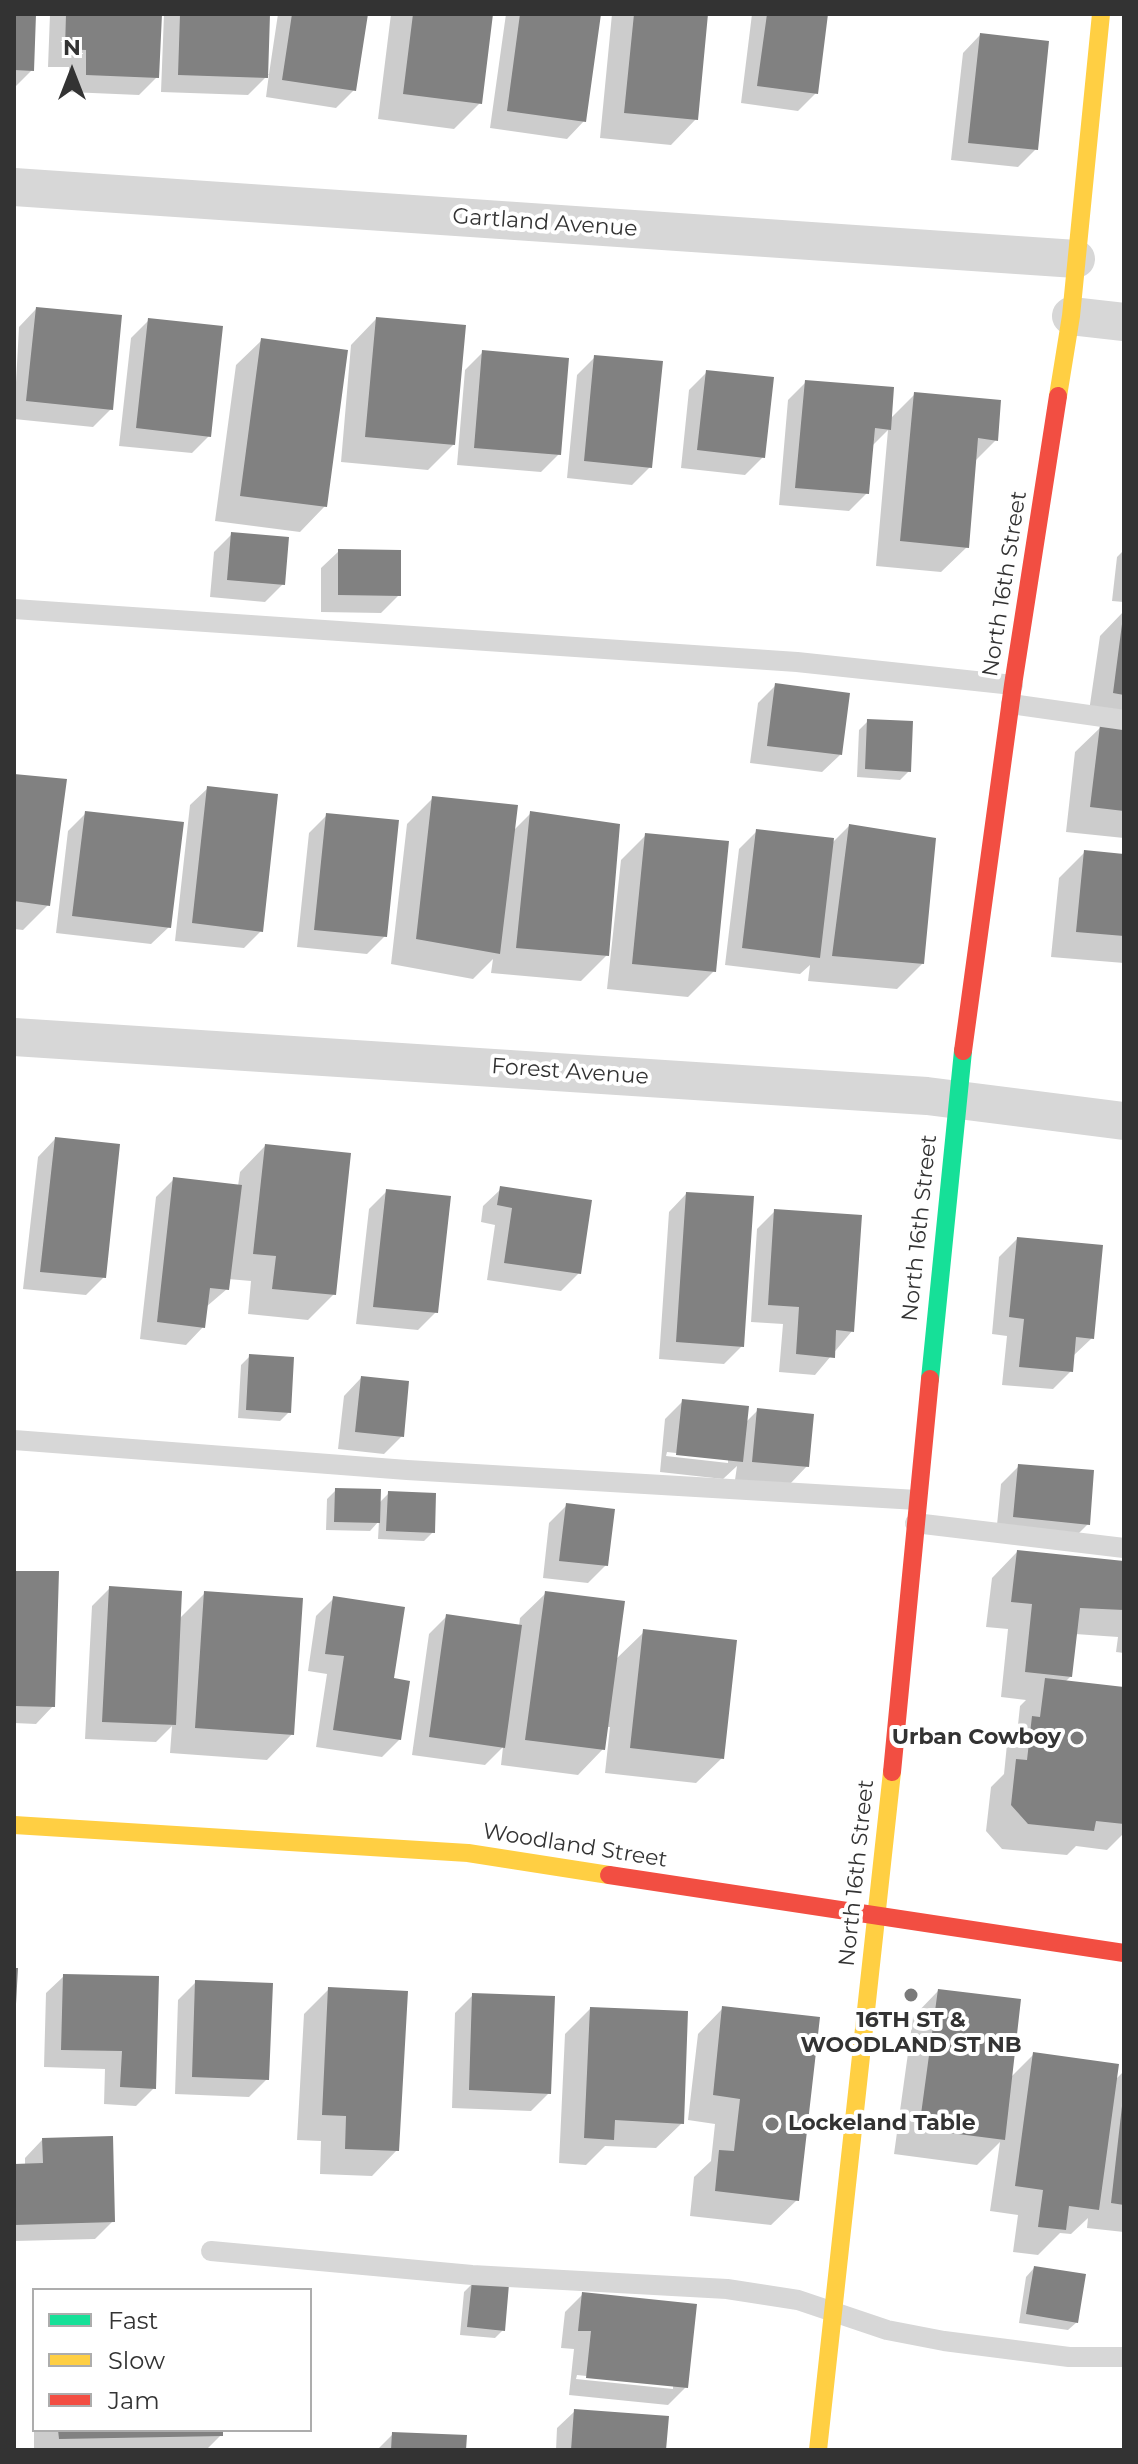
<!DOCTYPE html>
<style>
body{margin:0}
#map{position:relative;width:1138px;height:2464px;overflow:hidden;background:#fff;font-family:Montserrat,sans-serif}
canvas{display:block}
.frame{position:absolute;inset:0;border:16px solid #333;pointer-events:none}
.legend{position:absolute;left:32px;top:2288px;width:280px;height:144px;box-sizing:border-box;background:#fff;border:2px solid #adadad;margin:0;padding:10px 14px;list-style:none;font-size:24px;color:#333}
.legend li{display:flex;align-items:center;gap:16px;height:40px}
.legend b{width:40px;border:2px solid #adadad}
.north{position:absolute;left:32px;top:32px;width:80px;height:80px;-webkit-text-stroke:6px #fff;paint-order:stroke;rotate:0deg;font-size:22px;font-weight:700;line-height:32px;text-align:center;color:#333}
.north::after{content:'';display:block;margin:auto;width:28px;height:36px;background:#333;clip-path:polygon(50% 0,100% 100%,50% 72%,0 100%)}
</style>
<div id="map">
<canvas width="1138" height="2464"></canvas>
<div class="frame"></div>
<ul class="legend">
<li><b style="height:10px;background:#16e098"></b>Fast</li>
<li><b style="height:10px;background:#ffcf43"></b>Slow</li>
<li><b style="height:10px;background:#f24e42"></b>Jam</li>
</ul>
<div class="north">N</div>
</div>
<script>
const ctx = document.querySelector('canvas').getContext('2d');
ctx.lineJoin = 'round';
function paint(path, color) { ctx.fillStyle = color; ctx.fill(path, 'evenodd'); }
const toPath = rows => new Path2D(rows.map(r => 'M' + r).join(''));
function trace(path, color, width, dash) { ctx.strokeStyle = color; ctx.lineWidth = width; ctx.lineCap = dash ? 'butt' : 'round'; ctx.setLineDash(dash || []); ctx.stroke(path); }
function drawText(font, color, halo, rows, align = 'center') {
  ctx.font = font + ' Montserrat,sans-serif'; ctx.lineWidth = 8; ctx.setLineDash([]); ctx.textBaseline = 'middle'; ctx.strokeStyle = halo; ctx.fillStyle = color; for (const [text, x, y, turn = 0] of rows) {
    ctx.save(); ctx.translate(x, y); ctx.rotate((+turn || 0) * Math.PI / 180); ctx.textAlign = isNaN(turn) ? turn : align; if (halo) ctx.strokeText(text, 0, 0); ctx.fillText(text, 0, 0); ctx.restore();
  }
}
const shadow = toPath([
 [14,14,34,14,32,70,14,88],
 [50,14,160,14,157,77,139,95,69,92,69,67,48,67],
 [164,14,268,14,266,74,269,74,278,14,366,14,354,90,336,108,266,97,269,74,248,95,161,92],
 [391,14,491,14,480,103,454,129,378,119],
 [506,14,599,14,584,121,567,139,490,128],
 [612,14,706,14,696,119,671,145,600,138],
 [752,14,826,14,816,93,798,111,741,103],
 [980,35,1036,149,1018,167,951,160,963,53],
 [36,309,111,409,93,427,14,419,19,327],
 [376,319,453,445,428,470,341,462,351,345],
 [149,320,209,436,192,453,119,446,131,338],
 [262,340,325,506,300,532,215,521,236,365],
 [483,352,559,454,541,472,457,465,465,370],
 [595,357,650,467,632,485,567,478,577,375],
 [707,372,763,457,745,475,681,468,689,390],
 [806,382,890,419,915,394,996,440,974,462,967,547,941,572,876,566,888,430,871,447,867,493,849,511,779,505,788,400],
 [232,534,283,584,265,602,210,597,214,552],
 [1124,550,1124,602,1112,601,1117,557],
 [339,551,399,595,381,613,321,612,321,568],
 [1124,611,1124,723,1088,718,1100,636],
 [776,685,840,755,822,772,750,763,758,703],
 [868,721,909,771,900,780,857,777,859,730],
 [1101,727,1124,729,1124,838,1066,832,1075,752],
 [14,776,48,905,23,930,14,929],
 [208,788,261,931,244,948,175,941,190,805],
 [433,798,513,831,530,814,607,955,581,981,491,973,493,959,473,979,391,964,407,824],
 [86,813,169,927,151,944,56,933,68,831],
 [327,815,385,936,367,954,297,947,309,833],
 [849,826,923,963,897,989,808,981,810,965,800,974,725,965,739,849,757,831,831,844],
 [646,835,714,971,688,997,607,989,621,860],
 [1084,853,1124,856,1124,963,1051,957,1059,878],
 [55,1139,104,1277,86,1295,23,1289,38,1157],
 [265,1146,334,1294,308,1320,248,1314,251,1281,228,1279,227,1289,206,1307,203,1327,186,1345,140,1339,156,1197,174,1179,238,1186,240,1172],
 [501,1189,579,1273,561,1291,487,1280,495,1225,481,1222,483,1206],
 [387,1191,436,1312,418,1330,356,1324,369,1209],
 [686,1194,742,1346,724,1364,659,1359,669,1212],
 [775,1211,852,1331,815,1375,779,1372,783,1324,751,1322,757,1229],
 [1017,1239,1092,1338,1073,1356,1071,1371,1053,1389,1002,1385,1007,1336,992,1334,999,1257],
 [250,1356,289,1412,280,1421,238,1418,241,1365],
 [361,1378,402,1436,384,1454,338,1449,344,1396],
 [683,1401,745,1423,758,1410,807,1466,790,1484,735,1480,737,1466,723,1479,660,1472,665,1419],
 [667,1452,728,1459,728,1463,666,1456],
 [1019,1466,1088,1524,1070,1542,996,1535,1001,1484],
 [336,1490,379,1503,389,1493,433,1532,424,1541,378,1539,379,1521,370,1531,326,1530,327,1499],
 [567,1505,606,1565,588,1583,543,1578,549,1523],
 [1017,1552,1124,1563,1124,1653,1116,1652,1118,1637,1075,1634,1071,1676,1065,1682,1124,1689,1124,1833,1107,1850,1076,1846,1067,1855,1002,1849,986,1831,991,1787,1004,1774,1007,1744,1017,1734,1020,1706,1026,1700,1001,1697,1008,1629,986,1627,992,1578],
 [14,1573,53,1706,36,1724,14,1723],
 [109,1589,179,1619,205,1593,292,1734,267,1760,170,1753,172,1726,156,1742,85,1739,92,1606],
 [546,1593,615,1660,644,1632,722,1758,696,1783,605,1773,610,1727,606,1727,603,1749,578,1775,501,1765,503,1747,485,1765,412,1755,429,1634,447,1616,519,1626,520,1618],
 [334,1598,392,1680,400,1739,382,1757,316,1747,327,1674,308,1671,316,1616],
 [64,1976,154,2088,136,2106,104,2104,105,2069,44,2067,46,1993],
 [196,1982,267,2079,249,2097,175,2094,178,2000],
 [329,1989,397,2150,372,2176,320,2174,321,2141,297,2140,304,2014],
 [938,1991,1010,2078,1034,2054,1114,2081,1124,2071,1124,2232,1087,2228,1088,2218,1071,2234,1060,2233,1038,2255,1013,2252,1018,2215,990,2211,1000,2142,977,2165,894,2154,913,2017],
 [473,1995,549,2093,531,2111,452,2108,455,2013],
 [723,2008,797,2200,771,2225,690,2216,694,2177,711,2161,715,2124,688,2120,698,2034],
 [590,2009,682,2123,656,2148,605,2146,586,2165,559,2163,565,2034],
 [42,2140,113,2221,95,2239,14,2241,14,2166,25,2166,25,2158],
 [1034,2268,1077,2322,1068,2330,1019,2323,1026,2277],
 [473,2283,503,2330,495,2338,460,2335,464,2292],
 [582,2295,686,2387,668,2405,569,2395,574,2349,561,2348,565,2312],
 [577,2375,673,2385,673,2389,576,2379],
 [34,2401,34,2430,221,2430,221,2435,206,2450,34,2450],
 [575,2411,664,2450,556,2450,557,2428],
 [393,2434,464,2450,377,2450]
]);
const building = toPath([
 [14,14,36,14,34,71,14,70],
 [66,14,162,14,159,78,86,75,86,50,65,49],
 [180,14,270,14,268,78,178,75],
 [292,14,368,14,356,91,282,80],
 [413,14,493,14,482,104,403,94],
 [520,14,601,14,586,122,507,111],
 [634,14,708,14,698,120,624,113],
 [767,14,828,14,818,94,757,86],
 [980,33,1049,41,1038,150,968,143],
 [36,307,122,315,113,410,26,401],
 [376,317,466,325,455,445,365,437],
 [148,318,223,326,211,437,136,428],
 [261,338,348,350,327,507,240,496],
 [482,350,569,358,561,455,474,448],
 [594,355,663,361,652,468,584,461],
 [706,370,774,377,765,458,697,450],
 [805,380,894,387,891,430,875,428,869,494,795,488],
 [914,392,1001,400,998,441,978,438,969,548,900,541],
 [231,532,289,537,285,585,227,580],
 [338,549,401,550,401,596,338,595],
 [1122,624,1124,624,1124,695,1113,693],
 [775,683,850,693,842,755,767,746],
 [867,719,913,721,911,772,865,769],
 [1100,725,1124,727,1124,811,1090,807],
 [14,774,67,779,50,906,14,901],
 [207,786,278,794,263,932,192,923],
 [432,796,518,805,500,954,416,939],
 [85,811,184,822,171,928,72,916],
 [530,811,620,824,609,956,516,948],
 [326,813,399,820,387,937,314,930],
 [849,824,936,838,924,964,832,956],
 [756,829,834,838,820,958,742,948],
 [645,833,729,841,716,972,632,964],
 [1084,850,1124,854,1124,936,1076,932],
 [55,1137,120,1144,106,1278,40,1272],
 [265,1144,351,1153,336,1295,272,1289,276,1256,253,1254],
 [173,1177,242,1185,229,1290,210,1288,205,1328,157,1322],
 [500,1186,592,1200,581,1274,504,1263,512,1208,497,1205],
 [386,1189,451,1196,438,1313,373,1307],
 [686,1192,754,1196,744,1347,676,1342],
 [774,1209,862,1215,854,1332,836,1330,835,1358,796,1354,799,1307,768,1305],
 [1017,1237,1103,1245,1094,1339,1076,1337,1073,1372,1019,1367,1024,1319,1009,1317],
 [249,1354,294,1357,291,1413,246,1410],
 [361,1376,409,1381,404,1437,355,1432],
 [682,1399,749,1406,743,1462,676,1455],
 [757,1408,814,1414,809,1467,752,1462],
 [1018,1464,1094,1470,1090,1525,1013,1517],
 [335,1488,381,1489,380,1523,334,1522],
 [388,1491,436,1493,435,1533,386,1531],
 [566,1503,615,1509,608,1566,559,1561],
 [1017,1550,1124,1561,1124,1610,1080,1608,1072,1677,1025,1672,1032,1604,1011,1602],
 [14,1571,59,1571,55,1707,14,1706],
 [109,1586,182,1591,176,1725,102,1722],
 [204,1591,303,1598,294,1735,195,1728],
 [545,1591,625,1601,605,1750,525,1740],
 [333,1596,405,1607,394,1678,410,1681,401,1740,333,1730,344,1656,325,1654],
 [446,1614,522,1625,505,1748,429,1737],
 [643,1629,737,1640,724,1759,630,1748],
 [1045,1678,1124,1687,1124,1824,1096,1821,1094,1831,1028,1824,1011,1805,1016,1759,1027,1760,1032,1716,1040,1717],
 [14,1968,18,1968,16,2004,14,2004],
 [63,1974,159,1976,156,2089,120,2087,122,2051,61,2050],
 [195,1980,273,1983,269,2080,192,2077],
 [328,1987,408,1991,399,2151,345,2149,346,2116,322,2115],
 [938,1989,1021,1999,1005,2140,919,2129],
 [472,1993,555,1996,551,2094,469,2090],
 [722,2006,820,2017,799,2201,715,2191,719,2150,734,2151,740,2099,713,2095],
 [590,2007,688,2011,684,2124,615,2120,614,2140,584,2138],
 [1033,2052,1119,2064,1099,2210,1069,2206,1066,2230,1038,2227,1043,2190,1015,2186],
 [1122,2106,1124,2107,1124,2205,1111,2203],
 [113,2136,115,2222,14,2225,14,2164,43,2163,42,2138],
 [1034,2266,1086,2274,1078,2323,1026,2314],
 [472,2281,509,2284,505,2331,467,2327],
 [582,2292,697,2304,688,2388,586,2378,591,2331,578,2331],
 [574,2409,669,2416,666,2450,571,2450],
 [58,2430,223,2430,223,2436,59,2439],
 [392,2432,467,2435,466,2450,391,2450]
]);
const lane = toPath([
 [14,609,797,662,1013,685],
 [1011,704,1124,720],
 [14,1440,407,1470,917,1500],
 [915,1523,1124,1548],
 [211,2251,472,2275,727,2289,798,2300,887,2330,944,2341,1069,2357,1124,2357]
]);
const street = toPath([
 [14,187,1076,259],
 [1071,316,1124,322],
 [14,1037,927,1096,1124,1121]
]);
const fast = toPath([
 [930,1379,963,1051]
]);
const slow = toPath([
 [1058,396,1071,316,1101,14],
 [14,1825,468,1853,609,1875],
 [818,2450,892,1772]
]);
const jam = toPath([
 [963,1051,1013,685,1058,396],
 [892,1772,930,1379],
 [609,1875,1124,1953]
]);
const markers = [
 [1077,1738,8,"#7a7a7a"],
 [911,1995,8,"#7a7a7a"],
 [772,2124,8,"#7a7a7a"]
];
const streetNames = [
 ["Gartland Avenue",545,223,4],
 ["North 16th Street",1005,584,-81],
 ["Forest Avenue",570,1072,4],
 ["North 16th Street",920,1228,-84],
 ["Woodland Street",575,1846,9],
 ["North 16th Street",857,1873,-84]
];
const poiNames = [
 ["Urban Cowboy",1061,1738],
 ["16TH ST &",911,2021,"center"],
 ["WOODLAND ST NB",911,2046,"center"],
 ["Lockeland Table",788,2124,"left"]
];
paint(shadow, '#0003');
paint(building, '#818181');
trace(lane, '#d7d7d7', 20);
trace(street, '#d7d7d7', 38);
trace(fast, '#16e098', 18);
trace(slow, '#ffcf43', 18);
trace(jam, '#f24e42', 18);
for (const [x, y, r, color] of markers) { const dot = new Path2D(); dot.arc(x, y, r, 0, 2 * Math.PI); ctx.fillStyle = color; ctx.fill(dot); trace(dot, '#fff', 3); }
drawText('22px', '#333', '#fff', streetNames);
drawText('bold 22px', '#333', '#fff', poiNames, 'right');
</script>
